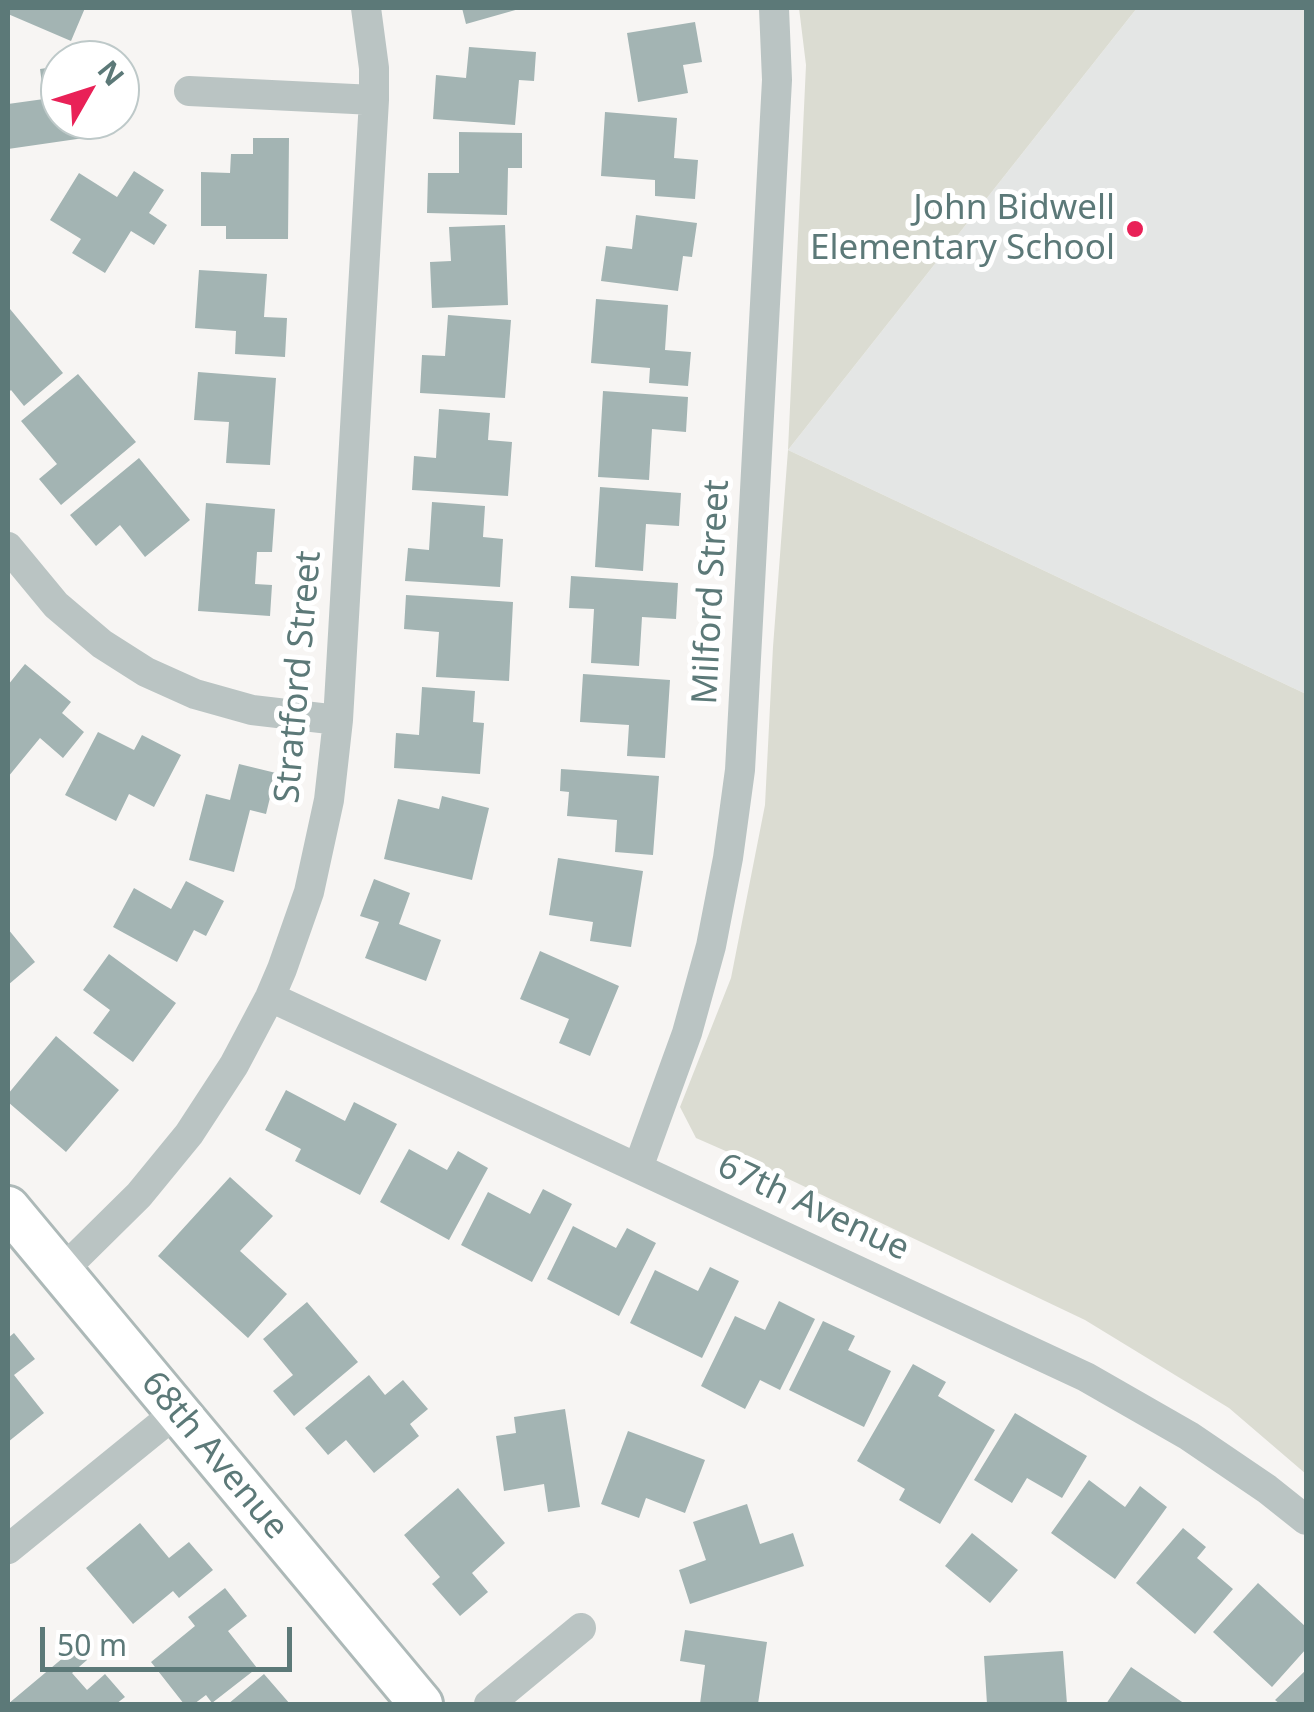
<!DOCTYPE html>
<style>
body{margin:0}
#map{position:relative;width:1314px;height:1712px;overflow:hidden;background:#f7f5f3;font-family:"Noto Sans",sans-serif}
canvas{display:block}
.frame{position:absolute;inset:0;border:10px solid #5c7978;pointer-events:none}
.north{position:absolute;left:40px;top:40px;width:100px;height:100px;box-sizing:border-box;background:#fff;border:2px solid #bec9c9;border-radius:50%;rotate:51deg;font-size:28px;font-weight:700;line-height:40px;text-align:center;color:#5c7978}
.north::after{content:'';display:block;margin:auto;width:35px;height:45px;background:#e92157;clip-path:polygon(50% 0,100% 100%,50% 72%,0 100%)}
.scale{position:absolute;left:40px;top:1627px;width:252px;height:45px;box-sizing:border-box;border:5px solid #5c7978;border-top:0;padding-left:12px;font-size:30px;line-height:35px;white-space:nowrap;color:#5c7978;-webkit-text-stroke:8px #fff;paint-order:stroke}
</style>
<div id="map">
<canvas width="1314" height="1712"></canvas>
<div class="frame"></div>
<div class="north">N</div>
<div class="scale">50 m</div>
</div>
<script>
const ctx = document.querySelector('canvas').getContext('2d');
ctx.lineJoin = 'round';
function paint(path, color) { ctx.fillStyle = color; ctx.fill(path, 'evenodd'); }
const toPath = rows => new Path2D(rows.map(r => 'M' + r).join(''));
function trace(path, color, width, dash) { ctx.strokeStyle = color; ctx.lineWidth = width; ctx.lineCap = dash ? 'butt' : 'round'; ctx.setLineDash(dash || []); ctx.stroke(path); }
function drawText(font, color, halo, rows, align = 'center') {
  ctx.font = font + ' "Noto Sans",sans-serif'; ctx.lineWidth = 10; ctx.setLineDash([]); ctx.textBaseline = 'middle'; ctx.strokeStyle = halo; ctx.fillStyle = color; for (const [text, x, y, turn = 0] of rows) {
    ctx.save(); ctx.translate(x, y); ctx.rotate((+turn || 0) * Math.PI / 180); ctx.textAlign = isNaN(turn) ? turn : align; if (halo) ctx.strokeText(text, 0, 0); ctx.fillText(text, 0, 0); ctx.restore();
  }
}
const built = toPath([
 [1137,8,1306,8,1306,694,788,450]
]);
const green = toPath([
 [799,8,1137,8,788,450,1306,694,1306,1474,1229,1408,1085,1320,778,1174,696,1138,680,1107,731,978,765,805,773,647,788,450,806,65]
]);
const building = toPath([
 [8,8,85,8,71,41,8,14],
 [462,8,519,8,519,9,466,24],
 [695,22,702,62,683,65,688,93,638,102,627,33],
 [469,47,536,52,534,81,519,80,515,125,433,119,436,75,466,78],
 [60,66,60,120,81,120,84,138,8,149,8,104,44,99,40,69],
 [605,112,677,118,674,158,698,160,695,199,655,196,655,180,601,176],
 [459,132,522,133,522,168,508,168,507,215,427,213,428,173,459,173],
 [253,138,289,138,288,239,226,239,226,226,201,226,201,172,230,173,231,154,253,154],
 [134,171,164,190,149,213,167,225,154,245,131,231,105,273,72,253,81,239,50,220,79,173,117,197],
 [636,215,697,223,692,257,683,256,678,291,601,281,606,246,632,249],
 [505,225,508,305,432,308,430,262,451,261,449,227],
 [199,270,267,274,264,317,287,318,285,357,235,354,236,331,195,328],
 [596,299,668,305,665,350,691,352,688,386,649,383,650,368,591,363],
 [10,309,63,373,24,406,11,390,8,393,8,311],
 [448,315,511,320,505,398,420,393,422,355,445,356],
 [198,372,276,378,270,465,226,463,229,422,194,420],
 [78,374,136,442,61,505,39,479,57,464,21,421],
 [603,391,688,397,686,432,652,429,649,480,598,477],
 [439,409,490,413,488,440,512,442,508,496,412,490,414,456,436,458],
 [139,458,190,520,145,557,120,525,96,546,70,515],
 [600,487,681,493,679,526,646,524,643,571,595,567],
 [432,502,485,506,483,537,503,539,500,587,405,581,408,548,429,550],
 [206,503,275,509,272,552,257,552,255,584,272,585,270,616,198,611],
 [571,576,678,583,676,619,642,617,639,666,591,663,594,609,569,608],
 [406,595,513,602,509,681,436,677,439,632,404,629],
 [25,664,71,702,62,713,84,732,63,758,40,738,8,777,8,685],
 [583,674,670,680,665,758,627,756,629,725,580,722],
 [422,687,475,691,473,722,484,723,480,774,394,768,396,733,419,735],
 [98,732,134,750,142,735,181,755,154,807,129,794,116,821,65,795],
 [239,764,276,773,266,814,250,810,234,872,189,860,206,794,230,800],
 [561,769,659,776,653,855,615,852,617,820,567,816,569,792,560,791],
 [442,796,489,808,472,880,384,859,398,799,439,809],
 [558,858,643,871,631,947,590,941,593,922,549,915],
 [374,879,410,893,399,924,441,940,426,981,365,958,379,922,360,916],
 [186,881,224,901,206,936,194,930,177,962,113,927,134,888,171,909],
 [8,929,35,962,8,985],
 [540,951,619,986,590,1056,559,1043,569,1019,520,999],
 [109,954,176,1003,133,1062,93,1033,110,1010,83,990],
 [56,1036,119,1090,66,1152,8,1102,8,1094],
 [286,1090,345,1121,354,1102,397,1124,360,1195,295,1161,301,1149,265,1130],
 [409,1149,447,1170,458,1151,488,1168,449,1240,380,1202],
 [230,1177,273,1216,240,1251,287,1294,248,1338,158,1256],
 [543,1189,572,1204,532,1282,461,1245,488,1192,530,1214],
 [573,1226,616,1248,627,1228,656,1243,619,1316,547,1279],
 [710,1267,739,1281,702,1358,630,1323,655,1270,698,1291],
 [779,1301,815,1319,780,1390,760,1380,745,1409,701,1386,735,1316,765,1330],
 [307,1302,358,1362,294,1416,273,1391,293,1375,263,1339],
 [823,1321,855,1336,848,1350,891,1371,864,1427,789,1390],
 [14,1333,35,1359,14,1375,44,1413,8,1442,8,1338],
 [913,1364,946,1382,938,1396,995,1430,940,1524,899,1500,905,1489,857,1461],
 [369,1375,385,1395,403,1380,428,1409,410,1424,419,1436,374,1473,346,1440,328,1455,305,1428],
 [565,1409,580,1507,548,1512,544,1484,504,1491,496,1436,516,1433,514,1417],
 [1015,1413,1087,1456,1062,1498,1027,1478,1012,1503,974,1480],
 [628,1431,705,1460,685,1513,646,1498,639,1518,601,1504],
 [1089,1480,1125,1507,1140,1486,1167,1507,1115,1579,1051,1533],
 [458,1488,505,1543,472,1573,488,1592,460,1616,432,1584,440,1577,404,1535],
 [747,1504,760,1544,793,1533,804,1566,690,1604,679,1570,706,1560,693,1522],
 [140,1523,169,1558,189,1542,213,1570,179,1598,173,1591,133,1624,86,1568],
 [1183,1528,1206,1547,1197,1558,1233,1589,1195,1634,1136,1583],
 [972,1533,1018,1570,990,1603,945,1566],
 [1258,1583,1306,1627,1306,1649,1272,1687,1213,1632],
 [225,1588,247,1616,228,1631,257,1668,212,1703,206,1695,194,1704,184,1704,151,1662,195,1626,188,1617],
 [685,1630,767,1642,758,1704,700,1704,705,1665,680,1661],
 [76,1647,87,1660,72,1673,87,1690,105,1674,125,1697,116,1704,8,1704],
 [1063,1651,1067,1704,987,1704,984,1656],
 [1131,1667,1185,1704,1106,1704],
 [1306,1670,1306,1704,1280,1704,1275,1700],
 [264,1674,290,1704,228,1704]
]);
const street = toPath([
 [189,91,374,100],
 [8,547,56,605,102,644,146,672,195,694,252,710,338,720],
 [270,997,1086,1377,1189,1436,1267,1489,1306,1520],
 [638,1168,687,1033,711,946,728,858,740,770,777,80,774,8],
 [61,1272,139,1195,189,1134,234,1065,270,997,282,969,309,892,329,800,338,720,374,100,374,68,366,8],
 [8,1549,178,1411],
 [489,1704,581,1628]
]);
const secondary = toPath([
 [8,1208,421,1704]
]);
const markers = [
 [1135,229,10,"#e92157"]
];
const poiNames = [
 ["John Bidwell",1115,209],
 ["Elementary School",1115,249]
];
const streetNames = [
 ["Milford Street",712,592,-87],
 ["Stratford Street",299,677,-85],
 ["67th Avenue",813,1208,25],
 ["68th Avenue",214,1456,50]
];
paint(built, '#e4e6e5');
paint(green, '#dbdcd2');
paint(building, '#a3b4b3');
trace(secondary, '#adb9b8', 48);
trace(street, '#bac4c3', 30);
trace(secondary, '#fff', 42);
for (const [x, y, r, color] of markers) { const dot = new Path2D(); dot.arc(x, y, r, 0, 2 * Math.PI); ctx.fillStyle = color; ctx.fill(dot); trace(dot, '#fff', 4); }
drawText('35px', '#5c7978', '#fff', poiNames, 'right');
drawText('35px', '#5c7978', '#fff', streetNames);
</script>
